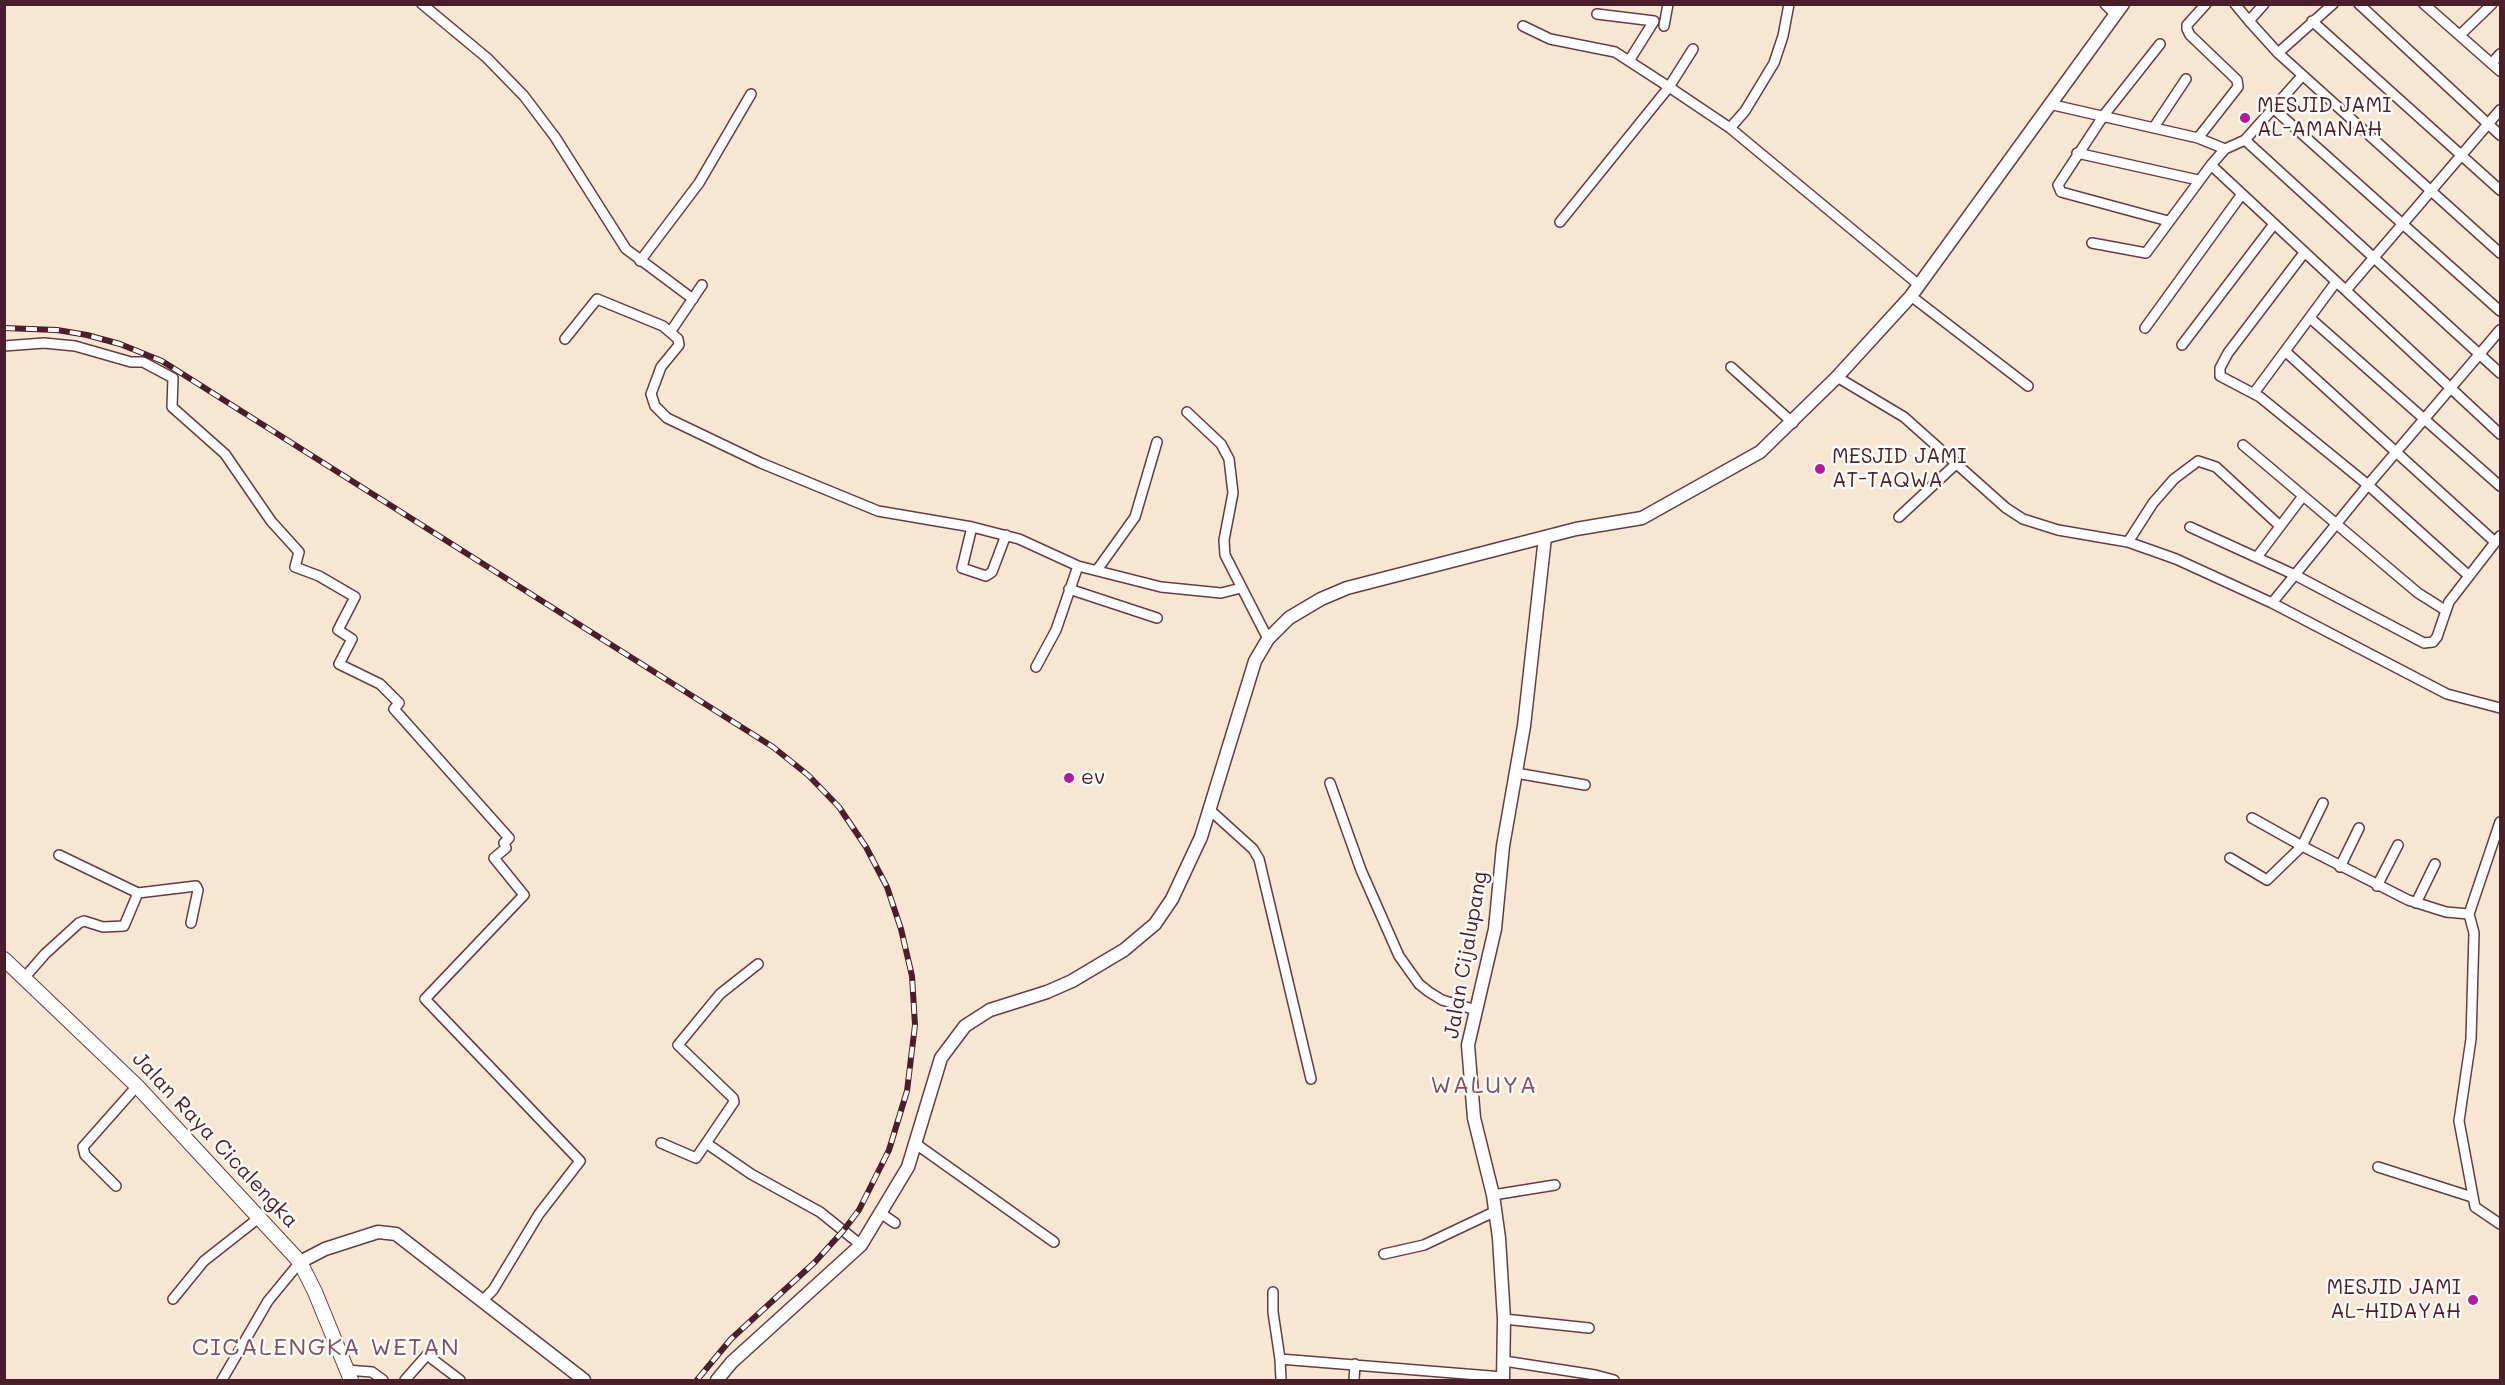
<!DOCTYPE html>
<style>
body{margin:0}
#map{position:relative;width:2505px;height:1385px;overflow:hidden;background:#f7e7d2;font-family:Mali,sans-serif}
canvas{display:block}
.frame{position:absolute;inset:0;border:6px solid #4a1f2b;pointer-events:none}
</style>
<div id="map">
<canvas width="2505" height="1385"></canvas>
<div class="frame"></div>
</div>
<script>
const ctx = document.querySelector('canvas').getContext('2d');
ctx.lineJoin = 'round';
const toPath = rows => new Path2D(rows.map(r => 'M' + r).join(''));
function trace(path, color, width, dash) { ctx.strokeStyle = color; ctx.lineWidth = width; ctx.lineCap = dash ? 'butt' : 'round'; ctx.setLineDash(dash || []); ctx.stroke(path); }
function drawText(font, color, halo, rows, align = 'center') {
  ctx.font = font + ' Mali,sans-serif'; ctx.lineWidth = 5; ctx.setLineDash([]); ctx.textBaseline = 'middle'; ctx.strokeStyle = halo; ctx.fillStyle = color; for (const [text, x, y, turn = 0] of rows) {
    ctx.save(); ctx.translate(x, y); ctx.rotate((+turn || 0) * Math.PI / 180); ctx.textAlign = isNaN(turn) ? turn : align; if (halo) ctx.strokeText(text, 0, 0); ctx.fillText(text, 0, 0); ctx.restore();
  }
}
const minor = toPath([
 [422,4,487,58,524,96,555,137,626,249,693,299],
 [2105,4,2116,15],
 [2235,4,2249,21],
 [2264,4,2249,21,2278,53,2500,253],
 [2359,4,2500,135],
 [2424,4,2500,71],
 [1597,14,1654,21,1629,61],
 [2312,21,2500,190],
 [1523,26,1550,39,1615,52,1669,87,1693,49],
 [1664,26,1668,4],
 [2461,34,2492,4],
 [2160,44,2104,115,2058,185,2061,192,2168,221],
 [2278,53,2333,4],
 [2492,63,2500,54],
 [2302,76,2245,140,2225,149,2211,165,2500,434],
 [2049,104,2198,138,2225,149],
 [2274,109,2500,311],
 [2154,127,2186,79],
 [1730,128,1745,111,1774,63,1783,36,1789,4],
 [2198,138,2238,87,2237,80,2190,35,2187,29,2187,25,2206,4],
 [2245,140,2500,373],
 [2077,153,2198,180],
 [1560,222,1669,87,1730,128,1919,285],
 [2092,243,2146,253,2211,165],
 [2304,253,2228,353,2220,368,2220,376,2260,397,2368,485,2469,576],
 [640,261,699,183,751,94],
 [2347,289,2500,110],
 [1911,296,2028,386],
 [2310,318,2500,486],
 [2145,328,2242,194],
 [671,331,702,285],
 [565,339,597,299,663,326,678,339,679,345,661,367,651,394,655,406,667,418,761,463,878,511,972,527,1019,539,1078,566,1161,587,1221,593,1241,588],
 [2182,345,2274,224],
 [4,346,44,343,75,346,131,362,143,362,173,378,172,407,225,454,271,521,299,552,295,567,319,576,355,597,338,630,352,639,339,664,380,684,399,703,394,709,509,838,504,843,506,848,494,858,524,895,425,999,580,1161,539,1214,493,1290,482,1301],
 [2286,352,2495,542,2500,540],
 [1731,367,1793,423],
 [1837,377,1904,417,2006,508,2023,519,2058,530,2128,542,2176,559,2272,603,2368,485,2500,330],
 [2254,393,2336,282],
 [1187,412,1221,444,1229,459,1233,493,1224,540,1225,555,1268,639],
 [2243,445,2418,593,2445,610],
 [1899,517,1957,463],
 [972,527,962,568,986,576,992,572,1006,535],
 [2190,527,2295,575,2424,643,2433,642,2437,637,2449,602,2500,536],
 [2128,542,2153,503,2174,479,2198,461,2216,467,2280,526],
 [2257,557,2303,496],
 [1097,570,1135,517,1157,442],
 [1069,589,1157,618],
 [2272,603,2447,694,2500,708],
 [1036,667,1056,630,1078,566],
 [1516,773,1585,785],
 [1330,783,1361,870,1399,956,1419,984,1429,992,1442,1000,1476,1010],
 [2323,803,2302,846,2408,900,2446,912,2469,914],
 [1211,811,1253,849,1259,859,1311,1079],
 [2500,822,2469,914,2474,933,2471,1039,2459,1121,2475,1207,2500,1224],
 [59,855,138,893],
 [2230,858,2267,880,2302,846,2252,818],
 [2340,867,2359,828],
 [2377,886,2398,845],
 [2416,903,2435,864],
 [25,977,45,954,79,923,84,921,103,927,124,926,138,893,196,886,198,890,191,923],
 [661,1143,696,1158,734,1102,733,1098,678,1045,720,994,758,964],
 [706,1143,751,1174,820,1212,861,1245],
 [916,1144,1054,1242],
 [2378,1167,2472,1197],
 [116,1186,85,1155,83,1147,137,1086],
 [1493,1195,1555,1185],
 [882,1214,895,1223],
 [1384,1254,1424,1245,1496,1211],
 [1273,1292,1273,1312,1280,1359],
 [173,1299,204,1261,260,1217],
 [1504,1319,1589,1328],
 [1504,1361,1595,1375],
 [347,1370,372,1372,383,1380],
 [222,1380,268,1301,300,1262],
 [405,1380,427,1355,460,1380],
 [1281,1380,1280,1359,1503,1377],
 [1354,1380,1355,1364],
 [1594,1380,1595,1375,1614,1380]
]);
const tertiary = toPath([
 [300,1262,325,1249,378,1232,396,1234,584,1380],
 [717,1380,732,1362,861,1245,908,1167,941,1058,965,1026,990,1010,1047,992,1072,981,1124,950,1155,924,1172,899,1201,837,1255,661,1268,639,1289,618,1321,599,1347,588,1576,529,1642,518,1760,452,1837,377,1911,296,2123,4],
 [1503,1380,1504,1319,1499,1238,1493,1195,1474,1118,1468,1045,1495,929,1503,846,1524,726,1545,537]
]);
const secondary = toPath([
 [4,959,137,1086,300,1262,315,1292,351,1380]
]);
const rail = toPath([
 [4,328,57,330,87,335,120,344,162,361,773,747,808,775,839,807,866,847,887,887,901,929,912,976,915,1025,907,1091,889,1150,859,1210,843,1231,815,1262,731,1339,697,1380]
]);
const markers = [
 [2245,118,6,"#b5179e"],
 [1820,469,6,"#b5179e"],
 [1069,778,6,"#b5179e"],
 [2473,1300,6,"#b5179e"]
];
const poiNames = [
 ["MESJID JAMI",2257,106],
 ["AL-AMANAH",2257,130],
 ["MESJID JAMI",1832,457],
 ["AT-TAQWA",1832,481],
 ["ev",1081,778],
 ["MESJID JAMI",2461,1288,"right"],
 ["AL-HIDAYAH",2461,1312,"right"]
];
const streetNames = [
 ["Jalan Cijalupang",1466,955,-80],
 ["Jalan Raya Cicalengka",215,1140,47]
];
const quarterNames = [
 ["WALUYA",1484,1086],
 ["CICALENGKA WETAN",326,1348]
];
trace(minor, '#643d44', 12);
trace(tertiary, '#643d44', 15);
trace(secondary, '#643d44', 16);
trace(minor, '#fff', 9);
trace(tertiary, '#fff', 12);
trace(secondary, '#fff', 14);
trace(rail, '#4a1f2b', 6);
trace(rail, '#fdfcf7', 4, [11]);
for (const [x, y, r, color] of markers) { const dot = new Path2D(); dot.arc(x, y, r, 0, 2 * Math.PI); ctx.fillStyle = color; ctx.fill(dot); trace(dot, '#fdfcf7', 2); }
drawText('21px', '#4a1f2b', '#fdfcf7', poiNames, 'left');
drawText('21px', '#4a1f2b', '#fdfcf7', streetNames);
ctx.letterSpacing = '1.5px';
drawText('24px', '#7e5060', '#fdfcf7', quarterNames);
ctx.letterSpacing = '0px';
</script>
